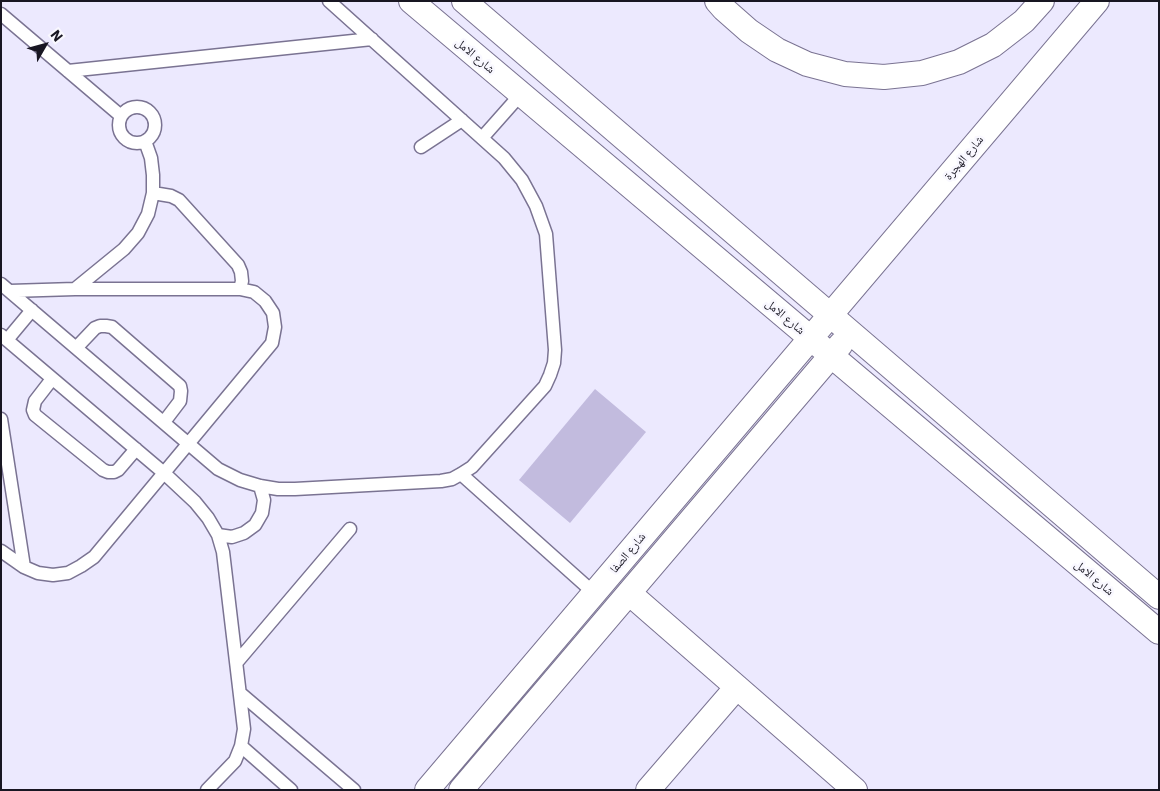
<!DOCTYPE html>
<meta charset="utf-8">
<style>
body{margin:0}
#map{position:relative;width:1160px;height:791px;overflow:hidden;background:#ece9fe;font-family:"IBM Plex Sans",sans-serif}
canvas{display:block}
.frame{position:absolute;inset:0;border:2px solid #181622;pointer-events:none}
.north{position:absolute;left:20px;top:20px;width:50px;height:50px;-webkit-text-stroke:4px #f9f8ff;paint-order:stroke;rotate:52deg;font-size:14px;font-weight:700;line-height:20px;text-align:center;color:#181622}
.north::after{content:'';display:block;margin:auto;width:18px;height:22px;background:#181622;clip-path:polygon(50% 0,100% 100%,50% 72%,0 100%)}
</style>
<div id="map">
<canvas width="1160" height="791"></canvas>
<div class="frame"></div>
<div class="north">N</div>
</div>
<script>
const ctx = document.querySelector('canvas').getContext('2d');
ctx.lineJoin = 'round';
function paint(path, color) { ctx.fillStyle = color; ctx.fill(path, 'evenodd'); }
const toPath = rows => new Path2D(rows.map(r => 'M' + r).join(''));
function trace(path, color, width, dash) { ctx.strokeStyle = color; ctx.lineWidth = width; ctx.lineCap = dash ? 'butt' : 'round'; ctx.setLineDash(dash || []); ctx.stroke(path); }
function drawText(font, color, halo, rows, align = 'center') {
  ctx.font = font + ' "IBM Plex Sans","Noto Naskh Arabic",sans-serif'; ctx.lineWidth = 5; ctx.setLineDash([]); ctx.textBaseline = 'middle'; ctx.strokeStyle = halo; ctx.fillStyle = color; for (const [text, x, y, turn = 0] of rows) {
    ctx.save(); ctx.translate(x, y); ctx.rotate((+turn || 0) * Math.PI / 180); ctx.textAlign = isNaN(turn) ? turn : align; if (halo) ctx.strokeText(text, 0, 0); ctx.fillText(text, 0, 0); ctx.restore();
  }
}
const green = toPath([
 [595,389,646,432,570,523,519,480]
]);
const service = toPath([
 [1,14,121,116],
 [68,71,372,39],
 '119 125a18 18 0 1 1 36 0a18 18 0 1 1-36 0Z',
 [482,138,521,94],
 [421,147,462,120],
 [153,193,171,196,179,200,238,265,241,272,242,281,240,289],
 [1,284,218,469,240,480,260,486,278,489,295,489,441,481,452,479,461,474,472,467,545,386,550,375,554,363,555,350,546,234,536,206,522,180,504,158,329,1],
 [75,289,124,249,138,233,148,214,153,193,153,175,151,158,145,141],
 [1,335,164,473,195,502,208,518,218,535,223,552,244,729,241,746,235,761,207,790],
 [7,340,32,310],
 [76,348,95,328,100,326,106,326,112,327,180,386,181,391,180,401,164,422],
 [52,379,35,401,33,410,35,415,103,470,108,472,114,472,118,470,136,449],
 [1,419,24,567],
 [461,474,594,593],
 [218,535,232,537,244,533,255,525,262,513,264,500,260,486],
 [1,551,24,567,38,573,53,575,68,573,81,566,94,557,272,343,275,327,273,313,265,301,254,292,240,289,75,289,10,291],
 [237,662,350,529],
 [240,693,354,790],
 [241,746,291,790]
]);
const minor = toPath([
 [411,1,1159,632],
 [464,1,1159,597],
 [717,1,724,9,749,31,777,50,807,64,845,74,884,77,922,73,959,62,993,45,1024,21,1042,1],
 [629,593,855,790],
 [427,790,1097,1],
 [461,790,841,344],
 [648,790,737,687]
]);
const streetNames = [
 ["شارع الامل",475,56,40],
 ["شارع الهجرة",964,158,-50],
 ["شارع الامل",785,317,40],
 ["شارع الصفا",628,553,-50],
 ["شارع الامل",1094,578,40]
];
paint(green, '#c2bbde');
trace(service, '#7a7392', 15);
trace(minor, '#7a7392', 26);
trace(service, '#fff', 12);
trace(minor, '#fff', 24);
drawText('12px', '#181622', '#f9f8ff', streetNames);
</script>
